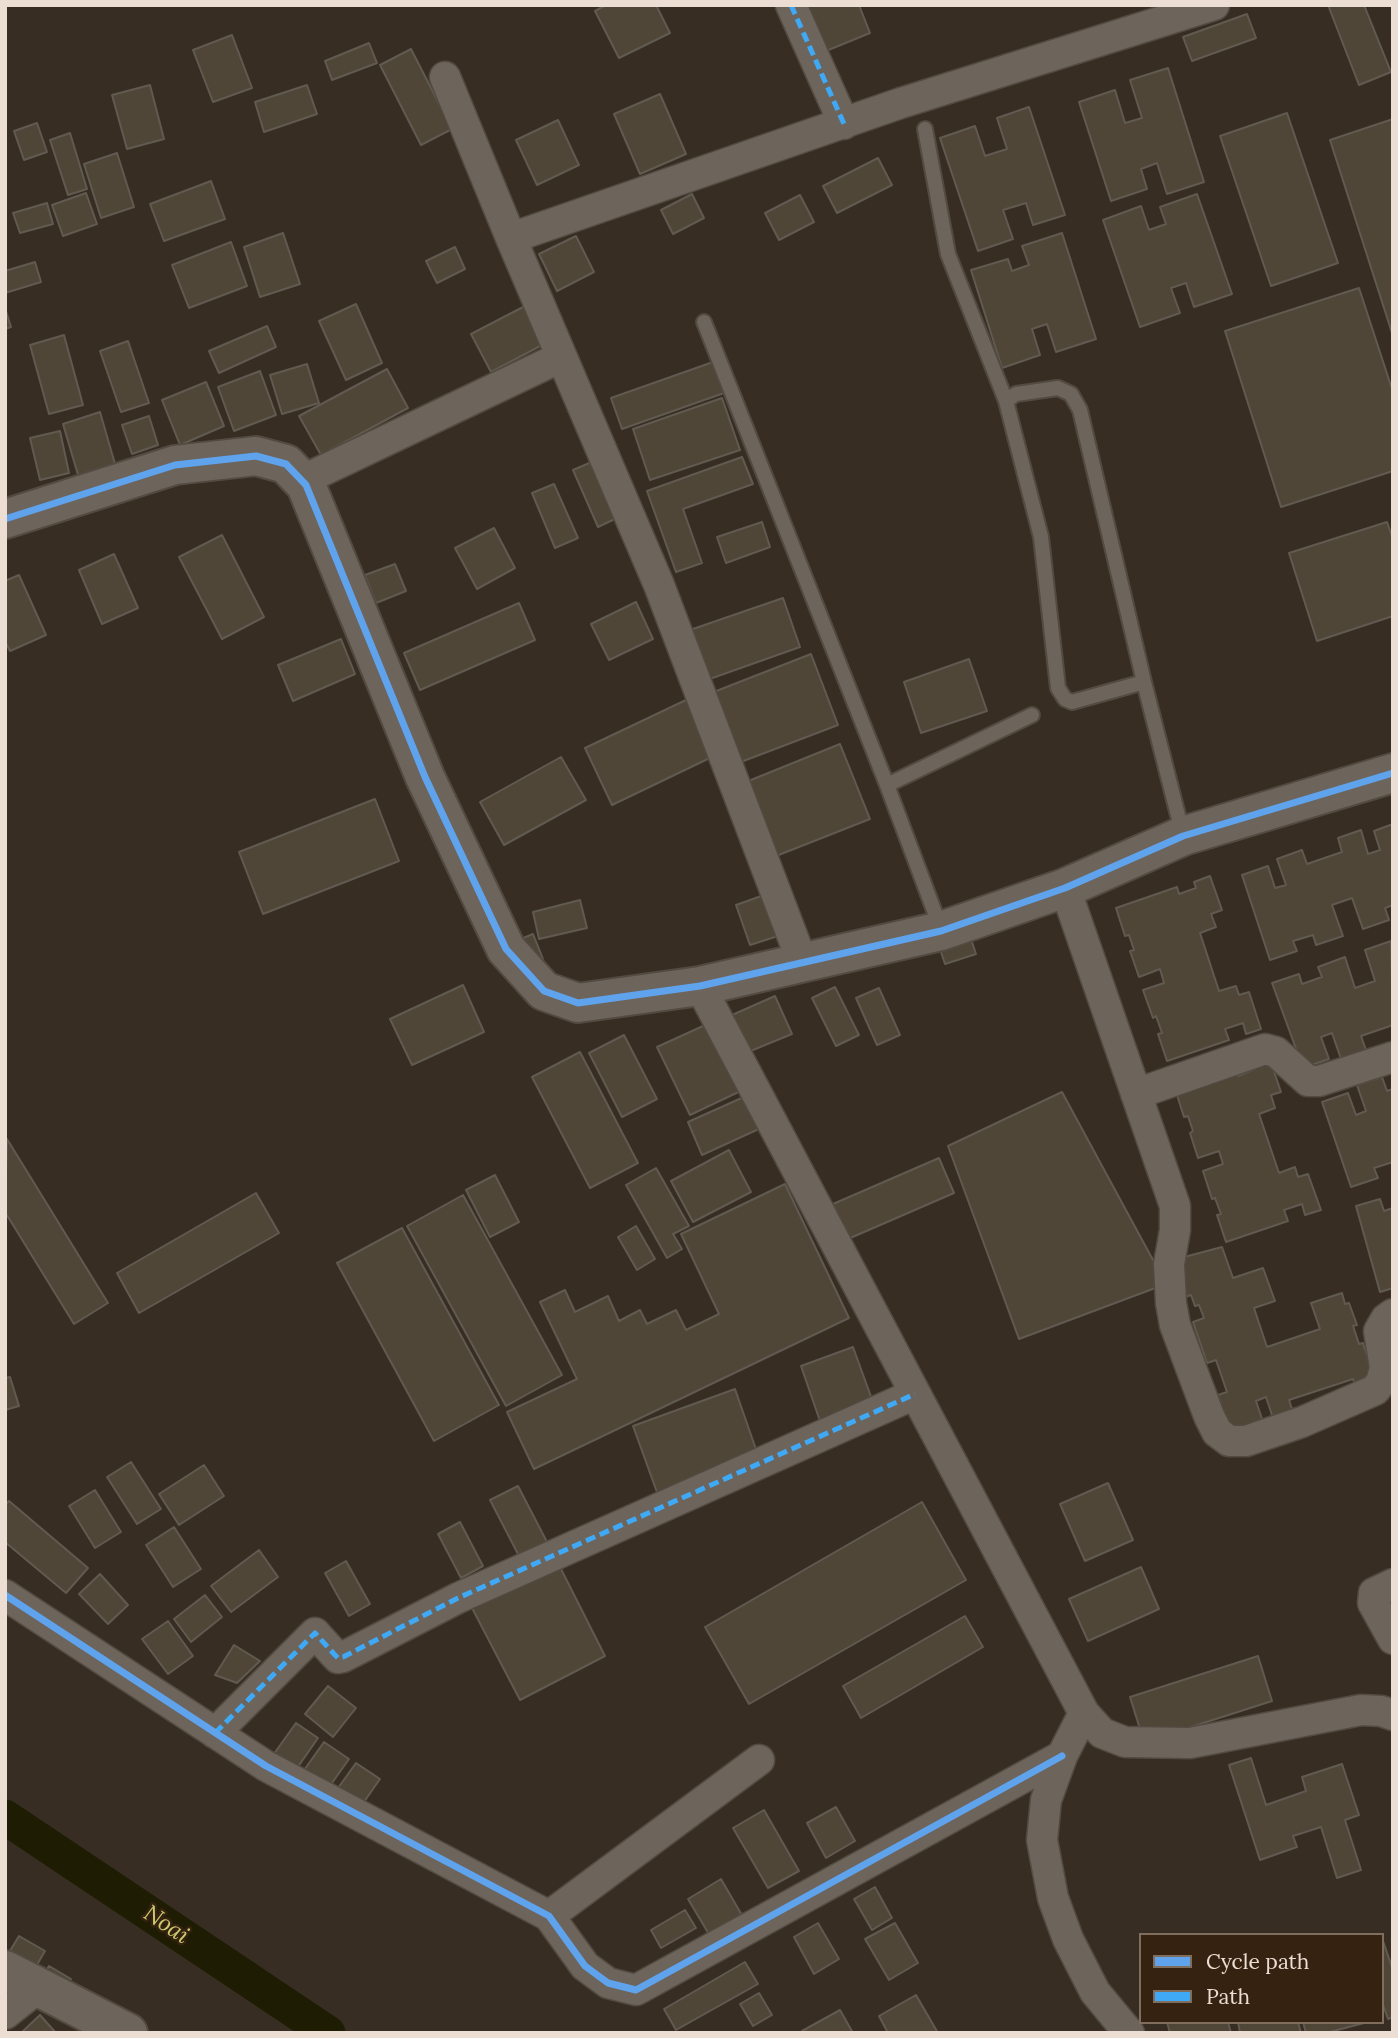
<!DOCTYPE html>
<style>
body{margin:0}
#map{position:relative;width:1398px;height:2038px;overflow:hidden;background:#382d23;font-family:Lora,serif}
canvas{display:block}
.frame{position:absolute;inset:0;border:7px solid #ecded3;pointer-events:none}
.legend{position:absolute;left:1139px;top:1933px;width:245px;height:91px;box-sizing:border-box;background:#362210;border:2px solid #7f6d5e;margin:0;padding:9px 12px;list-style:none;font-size:21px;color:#ecded3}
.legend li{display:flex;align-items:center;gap:14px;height:35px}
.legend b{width:35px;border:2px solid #7f6d5e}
</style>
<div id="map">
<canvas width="1398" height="2038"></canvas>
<div class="frame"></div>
<ul class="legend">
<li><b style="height:9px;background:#60a3ed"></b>Cycle path</li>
<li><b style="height:9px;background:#3fa9f5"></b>Path</li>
</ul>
</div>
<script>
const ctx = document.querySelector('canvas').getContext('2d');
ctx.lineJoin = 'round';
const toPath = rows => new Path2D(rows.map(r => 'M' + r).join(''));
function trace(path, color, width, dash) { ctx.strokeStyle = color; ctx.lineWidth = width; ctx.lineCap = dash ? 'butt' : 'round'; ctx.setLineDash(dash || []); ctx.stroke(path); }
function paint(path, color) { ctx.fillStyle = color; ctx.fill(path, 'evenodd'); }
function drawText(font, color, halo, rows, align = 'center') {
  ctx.font = font + ' Lora,serif'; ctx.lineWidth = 5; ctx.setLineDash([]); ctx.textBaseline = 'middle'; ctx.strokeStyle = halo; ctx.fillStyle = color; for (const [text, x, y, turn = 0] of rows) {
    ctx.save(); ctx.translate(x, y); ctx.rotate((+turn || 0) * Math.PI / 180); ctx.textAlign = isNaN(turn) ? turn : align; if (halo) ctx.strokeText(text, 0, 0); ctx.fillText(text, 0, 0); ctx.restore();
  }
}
const canal = toPath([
 [5,1817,328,2033]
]);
const building = toPath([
 [606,5,656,5,670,33,619,58,595,11,606,5],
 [807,5,859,5,870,33,826,51,807,5],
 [1328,5,1364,5,1391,72,1359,85,1328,5],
 [1247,14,1256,38,1192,61,1183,37,1247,14],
 [232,35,252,88,213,102,193,50,232,35],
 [369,43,377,63,332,80,325,61,369,43],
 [411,49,452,129,421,145,380,65,411,49],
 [1168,68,1204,182,1167,194,1157,163,1141,169,1147,189,1111,201,1079,102,1115,90,1125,123,1142,118,1130,80,1168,68],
 [150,85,164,139,127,149,112,95,150,85],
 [307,85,317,114,264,132,255,102,307,85],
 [660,94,686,154,640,174,614,114,660,94],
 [1029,107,1065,215,1033,225,1026,203,1003,210,1013,239,978,251,940,138,975,126,985,156,1007,149,997,118,1029,107],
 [1287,113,1338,263,1271,286,1220,136,1287,113],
 [1393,119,1393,332,1392,333,1330,140,1393,119],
 [558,120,579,165,537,185,516,140,558,120],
 [37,123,47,152,24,160,14,131,37,123],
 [70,133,87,189,68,195,50,140,70,133],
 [117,153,134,207,101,218,84,164,117,153],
 [878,158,892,185,837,213,823,186,878,158],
 [211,181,225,219,164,241,150,204,211,181],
 [86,193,97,224,63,236,52,205,86,193],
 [692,194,704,218,673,234,661,210,692,194],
 [1197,194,1232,294,1194,307,1186,283,1171,288,1180,313,1140,327,1103,220,1141,206,1149,230,1166,224,1160,207,1197,194],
 [800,195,814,222,779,240,765,213,800,195],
 [47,203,53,224,20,233,13,213,47,203],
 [283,233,300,284,260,297,244,247,283,233],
 [1062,233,1096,339,1056,352,1047,324,1032,329,1040,355,1002,368,971,270,1008,259,1012,271,1029,265,1022,246,1062,233],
 [576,236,594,272,557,291,539,254,576,236],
 [231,242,247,286,189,308,172,265,231,242],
 [455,247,465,269,437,283,426,261,455,247],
 [35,262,41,282,5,293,5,271,35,262],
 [1359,288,1393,392,1393,471,1281,507,1225,331,1359,288],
 [356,304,382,363,346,380,319,321,356,304],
 [525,306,544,344,491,372,471,334,525,306],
 [5,308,11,327,5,329,5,308],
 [267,326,276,347,219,373,209,351,267,326],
 [64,335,83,405,49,414,30,345,64,335],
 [128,341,149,403,121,412,100,351,128,341],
 [713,362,724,393,622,429,611,398,713,362],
 [307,364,319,403,282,414,270,375,307,364],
 [387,369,408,408,321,455,299,416,387,369],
 [260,371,276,415,234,431,218,387,260,371],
 [206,382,224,426,180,445,162,400,206,382],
 [722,398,740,450,650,480,633,429,722,398],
 [100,412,115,464,78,475,63,424,100,412],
 [149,416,158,445,132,454,122,425,149,416],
 [60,431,69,473,40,480,30,438,60,431],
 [742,457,753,484,683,509,702,563,676,572,647,491,742,457],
 [594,461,619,517,598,527,573,470,594,461],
 [554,484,578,538,555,548,532,493,554,484],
 [762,522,770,547,726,563,717,537,762,522],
 [1387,522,1393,539,1393,616,1317,641,1289,553,1387,522],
 [494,528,515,568,477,589,455,548,494,528],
 [222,535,264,617,222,639,179,557,222,535],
 [114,554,138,608,102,624,79,570,114,554],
 [395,564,406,591,376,603,365,575,395,564],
 [19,575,46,635,10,651,5,641,5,581,19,575],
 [783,598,800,647,704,681,687,631,783,598],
 [636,602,653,639,609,660,591,624,636,602],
 [519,603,535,640,420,690,404,653,519,603],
 [341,639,355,674,293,701,278,665,341,639],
 [811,654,838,725,733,765,706,695,811,654],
 [969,659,987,711,921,733,904,682,969,659],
 [686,700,714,756,612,805,585,748,686,700],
 [840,744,870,819,771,858,741,784,840,744],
 [561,757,586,800,504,845,480,802,561,757],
 [375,799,399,861,263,914,239,852,375,799],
 [1393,824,1393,905,1385,908,1389,920,1363,929,1352,898,1332,905,1343,936,1316,945,1313,935,1293,941,1297,951,1270,960,1242,875,1268,866,1275,888,1286,885,1277,859,1302,850,1307,864,1342,852,1338,838,1361,830,1368,854,1380,850,1374,831,1393,824],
 [1210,876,1222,910,1211,914,1216,927,1200,933,1219,991,1236,986,1239,995,1249,992,1261,1029,1246,1034,1243,1023,1225,1029,1229,1040,1167,1061,1158,1034,1162,1033,1156,1016,1153,1018,1143,990,1164,983,1160,969,1139,977,1130,951,1134,950,1129,935,1125,936,1116,908,1177,887,1179,894,1196,888,1194,882,1210,876],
 [764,895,778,936,750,945,736,905,764,895],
 [580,900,587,928,539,939,533,912,580,900],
 [533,934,543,959,527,966,516,941,533,934],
 [970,936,976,954,945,964,939,946,970,936],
 [1391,941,1393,1025,1361,1036,1366,1050,1341,1059,1332,1033,1321,1037,1329,1059,1303,1068,1272,983,1299,974,1302,984,1322,977,1318,967,1345,957,1355,988,1375,981,1365,950,1391,941],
 [463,985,484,1032,412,1065,390,1019,463,985],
 [835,987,859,1035,836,1046,812,998,835,987],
 [879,988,900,1035,877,1045,856,998,879,988],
 [775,996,792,1034,748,1052,732,1015,775,996],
 [714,1021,747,1088,690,1115,657,1047,714,1021],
 [624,1035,657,1099,622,1117,589,1053,624,1035],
 [580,1052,638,1163,590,1188,532,1077,580,1052],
 [1269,1057,1281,1092,1271,1095,1275,1108,1259,1114,1279,1173,1295,1167,1298,1177,1308,1174,1321,1210,1305,1215,1302,1204,1284,1210,1288,1221,1226,1242,1217,1215,1221,1214,1215,1198,1212,1199,1203,1171,1223,1164,1219,1151,1198,1158,1190,1133,1193,1131,1188,1116,1184,1117,1175,1089,1236,1069,1238,1076,1255,1069,1253,1063,1269,1057],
 [1382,1077,1387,1091,1393,1089,1393,1162,1374,1168,1378,1178,1351,1187,1322,1102,1348,1093,1356,1115,1366,1111,1357,1085,1382,1077],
 [1062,1092,1166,1284,1019,1339,948,1146,1062,1092],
 [746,1096,761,1128,702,1155,688,1122,746,1096],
 [7,1139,108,1303,74,1324,5,1212,7,1139],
 [729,1150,751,1192,693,1222,671,1181,729,1150],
 [939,1158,954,1193,848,1239,833,1204,939,1158],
 [656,1168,689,1226,673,1234,682,1249,667,1258,626,1185,656,1168],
 [495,1175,519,1222,490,1237,466,1190,495,1175],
 [785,1184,849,1318,534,1469,507,1412,577,1379,540,1302,565,1290,575,1312,608,1296,619,1321,640,1310,647,1324,676,1310,686,1330,719,1314,681,1234,785,1184],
 [256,1193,279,1233,139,1313,117,1273,256,1193],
 [463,1195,562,1375,506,1406,407,1226,463,1195],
 [1380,1199,1384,1211,1393,1208,1393,1288,1380,1292,1356,1206,1380,1199],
 [636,1226,655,1259,637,1270,618,1237,636,1226],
 [402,1228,499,1405,434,1441,337,1263,402,1228],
 [1222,1247,1233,1278,1263,1268,1275,1301,1254,1308,1267,1347,1320,1329,1311,1303,1342,1293,1345,1304,1349,1303,1357,1325,1353,1326,1359,1344,1363,1343,1376,1384,1357,1390,1353,1379,1289,1400,1293,1412,1273,1418,1266,1397,1256,1401,1263,1422,1230,1433,1218,1395,1227,1392,1216,1360,1207,1363,1193,1322,1204,1318,1199,1305,1195,1306,1191,1295,1185,1297,1174,1264,1188,1256,1222,1247],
 [853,1347,874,1405,821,1424,801,1366,853,1347],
 [10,1377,19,1406,5,1410,5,1378,10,1377],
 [735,1389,759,1458,658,1495,633,1426,735,1389],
 [131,1462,161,1509,137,1524,107,1477,131,1462],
 [204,1465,224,1496,179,1525,159,1494,204,1465],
 [1108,1483,1133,1540,1085,1561,1060,1504,1108,1483],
 [518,1486,547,1542,519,1556,490,1500,518,1486],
 [95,1490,121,1532,95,1548,69,1506,95,1490],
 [9,1501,88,1568,66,1593,5,1542,5,1505,9,1501],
 [922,1502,966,1580,749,1704,705,1627,922,1502],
 [460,1522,483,1566,461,1578,438,1534,460,1522],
 [174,1527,201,1569,173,1587,146,1545,174,1527],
 [259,1550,278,1577,231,1612,211,1586,259,1550],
 [346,1561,370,1604,349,1616,325,1573,346,1561],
 [558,1563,605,1656,520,1700,472,1608,558,1563],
 [1141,1567,1159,1609,1088,1641,1069,1599,1141,1567],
 [100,1574,128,1605,108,1624,79,1594,100,1574],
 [205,1595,222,1617,191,1642,174,1619,205,1595],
 [965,1616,983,1647,861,1718,843,1686,965,1616],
 [168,1621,193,1656,168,1674,142,1639,168,1621],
 [234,1645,260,1661,237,1683,215,1675,234,1645],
 [1258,1656,1272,1701,1144,1742,1130,1697,1258,1656],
 [328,1686,356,1708,333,1737,305,1714,328,1686],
 [296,1723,318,1738,293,1774,271,1758,296,1723],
 [324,1742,349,1759,327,1790,302,1773,324,1742],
 [1251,1758,1266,1805,1306,1791,1302,1777,1342,1764,1359,1815,1345,1820,1361,1870,1337,1878,1321,1827,1293,1836,1297,1847,1260,1860,1229,1765,1251,1758],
 [356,1763,380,1779,357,1812,333,1795,356,1763],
 [836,1807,855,1841,826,1858,807,1823,836,1807],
 [764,1810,799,1871,768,1888,733,1828,764,1810],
 [721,1879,743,1917,710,1936,688,1899,721,1879],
 [875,1887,892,1918,872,1930,854,1899,875,1887],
 [685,1910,696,1928,661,1948,651,1930,685,1910],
 [818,1923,839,1959,814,1974,794,1937,818,1923],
 [895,1923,918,1963,889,1980,865,1939,895,1923],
 [19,1936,45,1951,31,1975,5,1959,19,1936],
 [1382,1938,1393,1970,1393,2017,1388,2019,1382,2002,1382,1938],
 [745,1962,758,1984,676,2030,664,2009,745,1962],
 [49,1966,71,1979,60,1995,39,1982,49,1966],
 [759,1993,772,2015,753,2026,740,2004,759,1993],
 [916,1995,938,2033,888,2033,879,2016,916,1995],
 [840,2010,853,2033,803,2033,802,2031,840,2010],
 [40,2015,56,2033,21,2033,40,2015],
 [1167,2022,1228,2022,1231,2033,1170,2033,1167,2022],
 [1238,2022,1298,2022,1301,2033,1240,2033,1238,2022],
 [1303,2022,1364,2022,1364,2023,1326,2033,1306,2033,1303,2022]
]);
const lane = toPath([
 [925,129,948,254,1006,401,1041,537,1058,688,1065,699,1072,702,1144,682],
 [704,322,887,785,941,929],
 [1006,401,1016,394,1058,388,1071,394,1080,410,1144,682,1183,835],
 [887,785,1032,715]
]);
const street = toPath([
 [791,5,844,124],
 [445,77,511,238,659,585,803,964],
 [511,238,901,103,1214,5],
 [301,481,561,357],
 [1065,888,1175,1206,1175,1230,1169,1264,1171,1303,1175,1325,1209,1416,1217,1432,1229,1441,1246,1441,1302,1422,1375,1390,1381,1382,1385,1368,1379,1331,1386,1319,1393,1314],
 [700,986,1084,1713,1102,1733,1125,1742,1190,1743,1361,1710,1381,1711,1393,1715],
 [1136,1094,1265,1049,1276,1052,1308,1081,1319,1081,1393,1057],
 [1393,1584,1374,1593,1373,1603,1393,1639],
 [5,1595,266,1766,549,1916,585,1966,608,1983,636,1990,1062,1756],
 [1084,1713,1062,1756,1046,1800,1042,1840,1053,1898,1068,1939,1095,1992,1129,2033],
 [215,1733,315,1633,334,1654,338,1658,343,1657,458,1598,915,1394],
 [549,1916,759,1760],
 [5,2014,39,1987]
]);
const secondary = toPath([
 [5,519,175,465,256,456,286,464,306,485,425,777,506,949,544,991,578,1003,700,986,941,931,1065,888,1183,836,1393,773],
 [5,1970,128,2033]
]);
const quiet = toPath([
 [791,5,844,124],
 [215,1733,315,1633,334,1654,338,1658,343,1657,458,1598,915,1394]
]);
const cycleway = toPath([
 [5,519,175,465,256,456,286,464,306,485,425,777,506,949,544,991,578,1003,700,986,941,931,1065,888,1183,836,1393,773],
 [5,1595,266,1766,549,1916,585,1966,608,1983,636,1990,1062,1756]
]);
const waterNames = [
 ["Noai",166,1925,34]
];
trace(canal, '#1e1d03', 35);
paint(building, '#4f4638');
trace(building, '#615a50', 2);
trace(lane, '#534a41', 18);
trace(street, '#534a41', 33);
trace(secondary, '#534a41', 42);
trace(lane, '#6d645c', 14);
trace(street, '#6d645c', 30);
trace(secondary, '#6d645c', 38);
trace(quiet, '#3fa9f5', 5, [10, 5]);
trace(cycleway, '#60a3ed', 7);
drawText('italic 23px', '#cacc6d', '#362210', waterNames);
</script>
